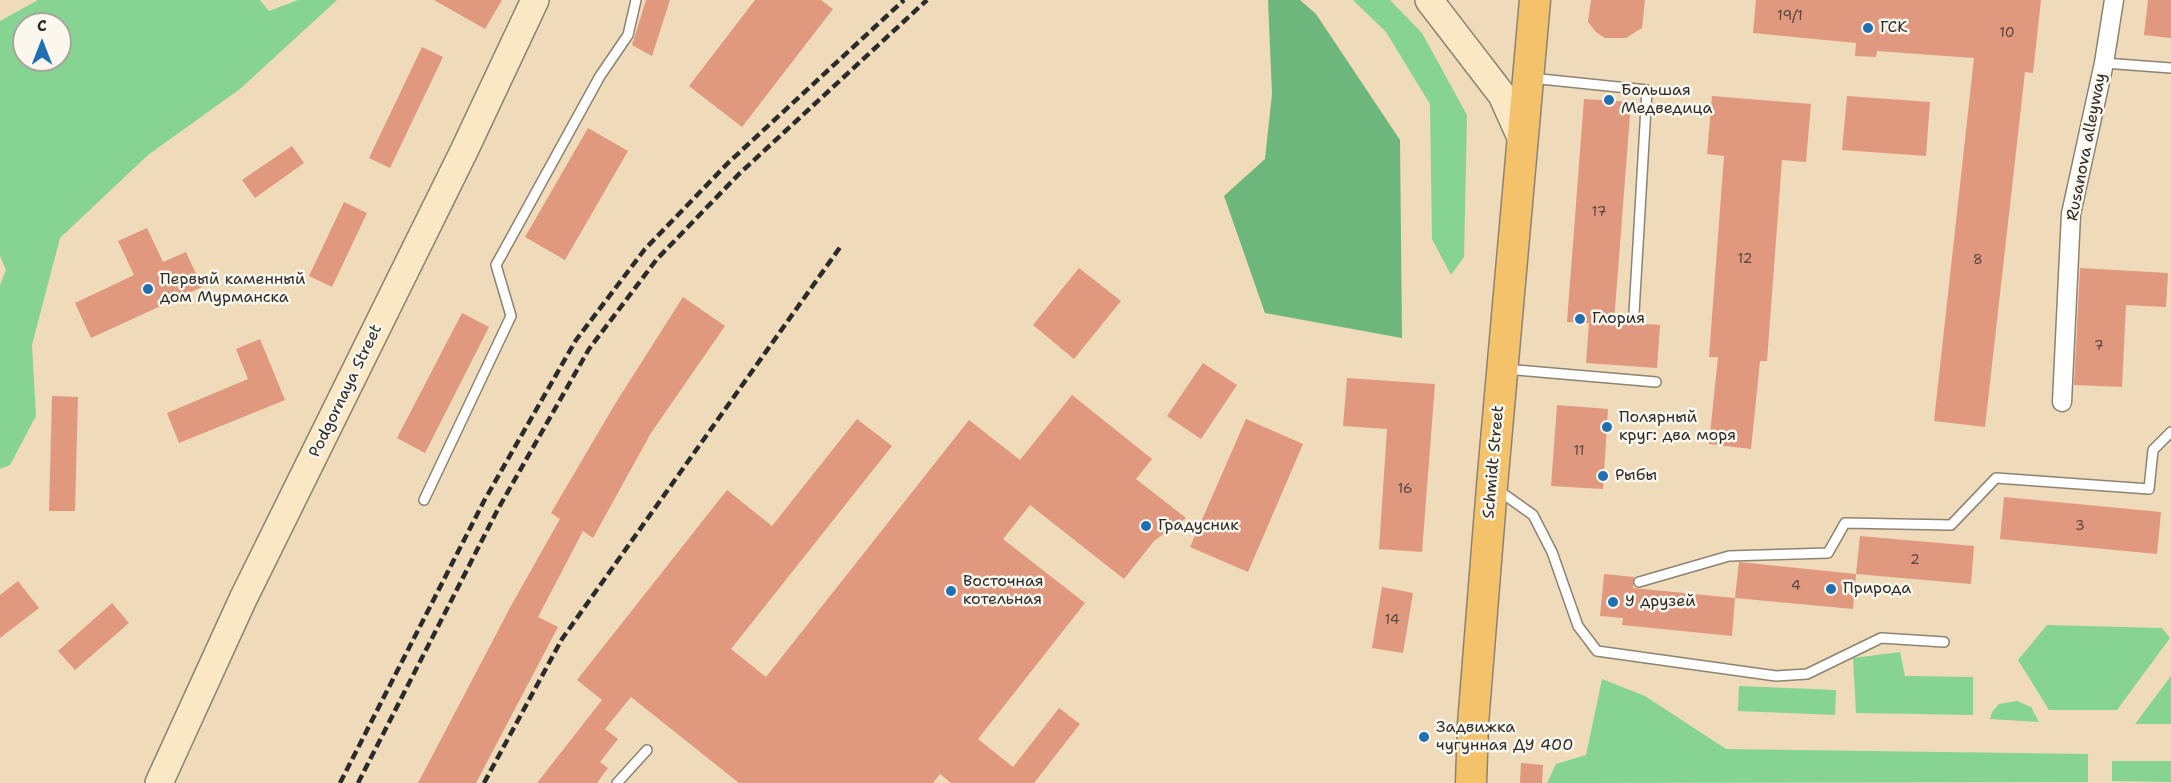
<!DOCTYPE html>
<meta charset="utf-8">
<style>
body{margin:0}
#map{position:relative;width:2171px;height:783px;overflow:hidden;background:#efdbb9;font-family:"Shantell Sans",sans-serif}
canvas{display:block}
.north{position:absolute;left:12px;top:12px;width:60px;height:60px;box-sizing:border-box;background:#fbf7ec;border:2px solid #a8a59f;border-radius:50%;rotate:0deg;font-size:16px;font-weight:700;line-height:24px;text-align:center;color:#2b2b2b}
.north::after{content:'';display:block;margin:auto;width:21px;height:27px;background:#1f6fb2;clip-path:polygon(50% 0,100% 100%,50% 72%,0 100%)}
</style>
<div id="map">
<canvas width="2171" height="783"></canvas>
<div class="north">С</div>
</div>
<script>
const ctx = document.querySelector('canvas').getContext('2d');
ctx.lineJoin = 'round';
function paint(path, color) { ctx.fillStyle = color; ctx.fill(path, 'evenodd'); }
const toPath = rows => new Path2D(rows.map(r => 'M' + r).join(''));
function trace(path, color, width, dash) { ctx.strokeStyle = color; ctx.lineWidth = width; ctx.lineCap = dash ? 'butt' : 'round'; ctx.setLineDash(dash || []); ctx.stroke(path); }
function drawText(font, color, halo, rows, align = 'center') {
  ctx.font = font + ' "Shantell Sans",sans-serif'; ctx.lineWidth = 5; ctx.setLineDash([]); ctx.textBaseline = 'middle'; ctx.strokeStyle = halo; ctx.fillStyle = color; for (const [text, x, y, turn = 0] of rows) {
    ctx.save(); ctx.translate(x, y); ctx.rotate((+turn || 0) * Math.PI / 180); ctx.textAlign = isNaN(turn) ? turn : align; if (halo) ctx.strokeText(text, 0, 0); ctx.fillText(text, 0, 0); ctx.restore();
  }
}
const green = toPath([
 [38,0,260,0,269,11,298,0,337,0,240,89,148,155,60,238,32,345,36,416,10,465,0,469,0,285,6,270,0,256,0,21],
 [24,24,60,24,60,60,24,60],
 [1353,0,1390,0,1422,33,1467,115,1464,257,1451,275,1432,239,1430,104,1386,32],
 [2047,625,2162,628,2170,638,2117,710,2049,710,2018,660],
 [1900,652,1905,676,1973,677,1973,715,1856,713,1853,658],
 [2171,676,2171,724,2135,724],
 [1602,679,1645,696,1726,749,2088,754,2088,782,1547,783,1556,764,1586,755],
 [1739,686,1836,690,1835,715,1738,711],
 [2017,701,2031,707,2039,722,1990,719,1992,712,1999,704],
 [2112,761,2171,761,2171,782,2112,781]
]);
const forest = toPath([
 [1268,0,1300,0,1316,14,1400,140,1402,338,1265,313,1224,196,1265,159,1272,94]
]);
const building = toPath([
 [434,0,502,0,485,29],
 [646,0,670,0,652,56,632,45],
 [755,0,821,0,833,9,742,127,689,86],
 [1591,0,1645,0,1642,28,1626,38,1605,38,1596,32,1588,22],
 [1756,0,2041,0,2033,73,2025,72,1985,427,1934,421,1974,58,1877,51,1876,57,1855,56,1856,43,1753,33],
 [2148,0,2171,0,2171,38,2144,35],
 [422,47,443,57,390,168,369,158],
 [1712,96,1811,104,1806,162,1782,160,1767,361,1760,361,1751,449,1709,444,1718,357,1709,357,1724,156,1707,154],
 [1847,96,1930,102,1926,156,1842,150],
 [1584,99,1631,102,1614,322,1660,325,1657,368,1586,363,1589,323,1567,322],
 [588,128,628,151,565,260,525,237],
 [292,146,304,163,255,198,242,180],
 [344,202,367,213,332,287,309,276],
 [147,228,163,262,186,252,202,287,91,338,75,303,134,275,118,241],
 [1079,268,1121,301,1074,359,1033,325],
 [2080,268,2168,273,2166,307,2126,305,2122,387,2074,385],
 [683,297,725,326,651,433,593,538,583,531,538,617,558,627,476,783,418,783,512,604,560,519,551,513,615,404],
 [462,313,489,327,425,453,397,438],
 [260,339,285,400,179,443,167,413,248,379,236,349],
 [1203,363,1237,385,1201,439,1167,416],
 [1347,378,1435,384,1422,552,1379,549,1387,429,1343,426],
 [1072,395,1152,459,1136,479,1186,518,1154,541,1124,579,1030,505,1003,539,1085,603,978,739,1013,767,1059,708,1080,724,1034,783,951,783,940,774,933,783,739,783,631,697,605,729,618,739,600,762,608,768,597,783,537,783,602,700,577,680,727,490,772,526,857,419,892,446,731,649,766,677,969,420,1020,460],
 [52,396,78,397,75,511,49,511],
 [1557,405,1608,409,1603,489,1551,486],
 [1246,419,1303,444,1248,572,1190,547],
 [2004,497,2161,512,2157,554,2000,539],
 [1860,536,1974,546,1971,584,1856,574],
 [1739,562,1856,574,1853,609,1735,598],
 [1604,574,1634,577,1633,588,1735,598,1732,636,1622,625,1623,618,1600,616],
 [18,581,39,608,0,638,0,595],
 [1382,587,1413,593,1403,653,1372,648],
 [112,603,129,623,75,670,58,651],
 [1521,763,1543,765,1542,783,1520,783]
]);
const lane = toPath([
 [2104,63,2171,68],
 [1531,78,1647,90,1634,313],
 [1505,369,1656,382],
 [1498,490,1533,515,1552,552,1578,626,1597,651,1776,676,1807,674,1881,638,1944,642],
 [424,500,511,316,496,265,600,76,628,35,636,0],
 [1639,582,1729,556,1828,553,1845,523,1951,525,1996,478,2149,489,2153,450,2171,432],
 [617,783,647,750]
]);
const street = toPath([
 [2062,402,2071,214,2104,63,2114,0]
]);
const secondary = toPath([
 [1429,0,1502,95,1523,142],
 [159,783,243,599,464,151,535,0]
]);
const primary = toPath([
 [1471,783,1473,724,1492,486,1535,0]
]);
const rail = toPath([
 [340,783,484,501,576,340,645,249,728,163,904,0],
 [358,783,498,509,589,349,657,259,739,174,927,0],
 [484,783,562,639,841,246]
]);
const markers = [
 [1868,28,6,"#1f6fb2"],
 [1609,100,6,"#1f6fb2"],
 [148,289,6,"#1f6fb2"],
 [1580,319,6,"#1f6fb2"],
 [1607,427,6,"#1f6fb2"],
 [1603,476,6,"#1f6fb2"],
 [1146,526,6,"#1f6fb2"],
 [1831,589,6,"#1f6fb2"],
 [951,591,6,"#1f6fb2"],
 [1613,602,6,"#1f6fb2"],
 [1424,737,6,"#1f6fb2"]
];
const numberNames = [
 ["19/1",1790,16],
 ["10",2007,33],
 ["17",1599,212],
 ["12",1745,259],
 ["8",1978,260],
 ["7",2099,346],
 ["11",1579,451],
 ["16",1405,489],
 ["3",2080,526],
 ["2",1915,560],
 ["4",1796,586],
 ["14",1392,620]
];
const poiNames = [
 ["ГСК",1880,28],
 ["Большая",1621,91],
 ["Медведица",1621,109],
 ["Первый каменный",160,280],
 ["дом Мурманска",160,298],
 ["Глория",1592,319],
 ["Полярный",1619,418],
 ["круг: два моря",1619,436],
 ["Рыбы",1615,476],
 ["Градусник",1158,526],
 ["Восточная",963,582],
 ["котельная",963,600],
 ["Природа",1843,589],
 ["У друзей",1625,602],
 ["Задвижка",1436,728],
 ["чугунная ДУ 400",1436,746]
];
const streetNames = [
 ["Rusanova alleyway",2087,147,-79],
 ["Podgornaya Street",346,391,-64],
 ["Schmidt Street",1494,462,-85]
];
paint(green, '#87d492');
paint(forest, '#6db67c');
paint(building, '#e0987f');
trace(lane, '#8d8372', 12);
trace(street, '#8d8372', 21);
trace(secondary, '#8d8372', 30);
trace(primary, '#8d8372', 33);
trace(lane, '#fff', 9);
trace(street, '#fff', 18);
trace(secondary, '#fae7c3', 27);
trace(primary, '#f3c26a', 30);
trace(rail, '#2b2b2b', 4.5, [9, 4.5]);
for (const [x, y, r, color] of markers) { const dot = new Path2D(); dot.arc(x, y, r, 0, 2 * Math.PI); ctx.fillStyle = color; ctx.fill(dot); trace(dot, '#fbf7ec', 2); }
drawText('14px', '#584640', null, numberNames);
drawText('16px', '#2b2b2b', '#fbf7ec', poiNames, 'left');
drawText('16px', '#2b2b2b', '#fbf7ec', streetNames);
</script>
